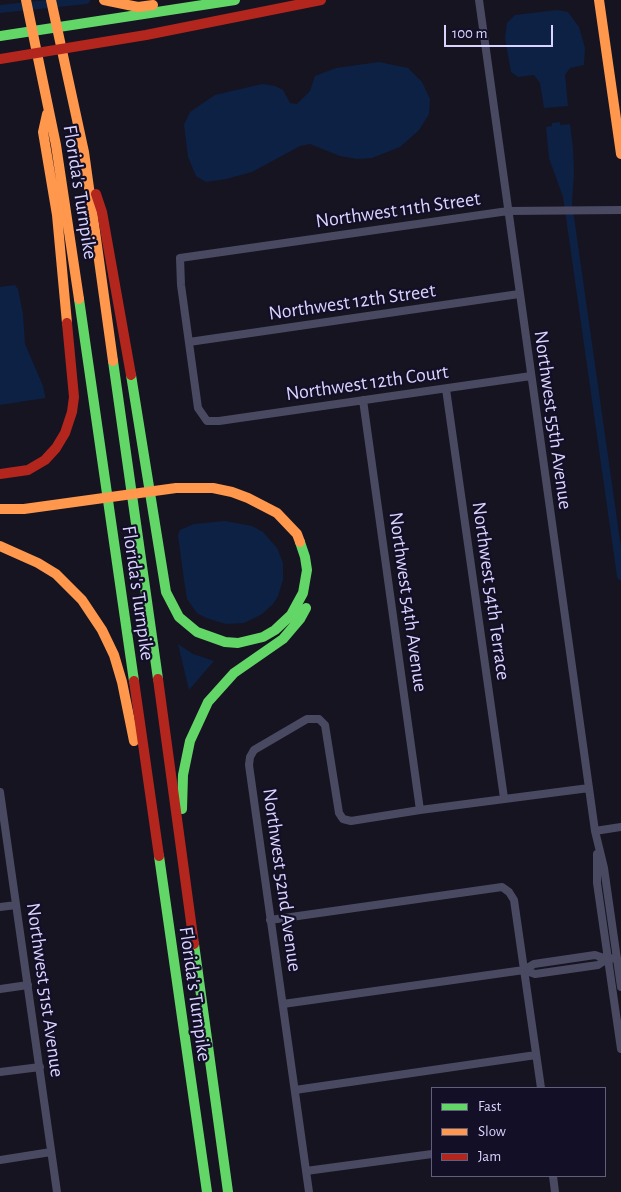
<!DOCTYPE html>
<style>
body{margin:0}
#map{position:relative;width:621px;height:1192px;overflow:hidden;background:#161421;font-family:"Alegreya Sans",sans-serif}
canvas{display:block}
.legend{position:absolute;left:431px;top:1087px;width:175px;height:90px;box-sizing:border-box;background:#130f26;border:1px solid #625e7d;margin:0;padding:6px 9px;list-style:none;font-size:15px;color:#d9d4ff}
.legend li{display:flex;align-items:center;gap:10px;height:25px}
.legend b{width:25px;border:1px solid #625e7d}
.scale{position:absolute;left:444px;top:25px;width:109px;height:22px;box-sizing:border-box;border:2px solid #d9d4ff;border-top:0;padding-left:6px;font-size:15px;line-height:18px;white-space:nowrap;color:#d9d4ff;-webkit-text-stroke:4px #130f26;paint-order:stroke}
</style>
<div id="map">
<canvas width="621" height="1192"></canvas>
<ul class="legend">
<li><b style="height:6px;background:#63d668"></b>Fast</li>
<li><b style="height:6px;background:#ff974d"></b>Slow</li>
<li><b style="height:6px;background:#b3261e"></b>Jam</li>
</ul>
<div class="scale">100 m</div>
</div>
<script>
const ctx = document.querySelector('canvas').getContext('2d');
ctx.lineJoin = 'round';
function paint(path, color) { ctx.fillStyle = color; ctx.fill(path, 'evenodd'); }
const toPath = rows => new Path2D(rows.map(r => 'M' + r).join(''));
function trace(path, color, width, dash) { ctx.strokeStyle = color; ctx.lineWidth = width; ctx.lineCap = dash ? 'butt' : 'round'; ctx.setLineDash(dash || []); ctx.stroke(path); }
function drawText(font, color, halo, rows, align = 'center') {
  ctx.font = font + ' "Alegreya Sans",sans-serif'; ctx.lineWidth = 4.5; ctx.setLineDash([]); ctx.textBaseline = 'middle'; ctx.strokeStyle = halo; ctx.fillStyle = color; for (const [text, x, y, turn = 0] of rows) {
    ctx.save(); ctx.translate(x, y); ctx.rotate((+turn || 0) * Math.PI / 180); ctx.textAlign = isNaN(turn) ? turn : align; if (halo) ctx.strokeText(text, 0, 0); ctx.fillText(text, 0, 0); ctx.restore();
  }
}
const water = toPath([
 [557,10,568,12,579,27,585,48,584,65,570,68,565,75,568,106,544,108,540,83,534,75,518,77,511,72,505,38,507,23,515,15],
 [379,62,408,68,422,82,430,99,429,114,419,130,400,147,372,158,357,159,340,156,310,144,300,146,252,172,226,179,206,182,196,176,188,157,184,125,190,112,215,95,262,84,275,86,283,90,290,103,297,104,310,91,315,76,336,68],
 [560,122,560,125,570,124,573,149,574,173,572,203,569,205,566,204,563,197,549,158,546,127,552,126,552,123],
 [15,285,18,289,23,314,25,344,43,386,45,395,45,398,0,405,0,287],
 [225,521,252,526,263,532,277,548,283,563,283,580,278,596,273,604,262,614,244,623,226,624,206,618,197,613,187,599,184,580,178,535,180,530,194,524],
 [178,644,193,654,214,661,189,690]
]);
const canal = toPath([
 [0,9,86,0],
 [567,196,621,576]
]);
const street = toPath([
 [479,0,595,831,604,868,621,987],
 [189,342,519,294],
 [531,376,219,421,207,421,198,408,181,285,180,258,508,211,621,210],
 [446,389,504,798],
 [363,400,420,810],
 [0,792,57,1192],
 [595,831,621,827],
 [597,854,597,883,621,1049],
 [0,907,16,905],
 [270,920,502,887,509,892,514,900,541,1088],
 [524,970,535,974,598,965,607,959],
 [0,989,28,985],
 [283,1004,524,970,534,964,595,955,607,959,617,958],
 [0,1072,40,1067],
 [295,1090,536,1055],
 [0,1160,51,1152],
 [306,1171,432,1154],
 [553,1176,555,1192],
 [309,1192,249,765,250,757,254,750,307,719,319,719,325,725,339,813,343,819,351,821,420,810,589,788]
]);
const fast = toPath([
 [0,36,235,0],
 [79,299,134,681],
 [113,361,158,679],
 [131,375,166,592,179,617,197,632,225,642,238,643,263,637,275,630,291,615,303,593,307,570,305,557,300,542],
 [182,809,183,775,190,741,208,702,234,673,283,639,300,619,306,608],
 [159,856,207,1192],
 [194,944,228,1192]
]);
const slow = toPath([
 [26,0,56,145,79,299],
 [51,0,84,152,113,361],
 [104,0,138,7,153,5],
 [599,0,621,154],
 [47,114,43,132,57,215,67,323],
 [0,509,24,509,176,488,213,488,232,492,248,498,277,513,297,534,300,542],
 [0,546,38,563,56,574,82,600,102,630,114,655,122,682,134,741]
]);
const jam = toPath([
 [0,59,146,35,321,0],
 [96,194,102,212,131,375],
 [0,474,28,470,45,460,56,448,65,433,72,412,74,397,67,323],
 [158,679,194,944],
 [134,681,159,856]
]);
const streetNames = [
 ["Florida's Turnpike",80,192,81],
 ["Northwest 11th Street",398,210,-8],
 ["Northwest 12th Street",352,302,-8],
 ["Northwest 12th Court",367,383,-8],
 ["Northwest 55th Avenue",553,420,82],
 ["Northwest 54th Terrace",491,591,82],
 ["Florida's Turnpike",138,593,82],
 ["Northwest 54th Avenue",408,602,82],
 ["Northwest 52nd Avenue",282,880,82],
 ["Northwest 51st Avenue",45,990,82],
 ["Florida's Turnpike",195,994,82]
];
paint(water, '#0d2144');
trace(canal, '#0d2144', 8);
trace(street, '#4a4962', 8);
trace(fast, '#63d668', 10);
trace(slow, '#ff974d', 10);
trace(jam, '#b3261e', 10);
drawText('20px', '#d9d4ff', '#130f26', streetNames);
</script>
